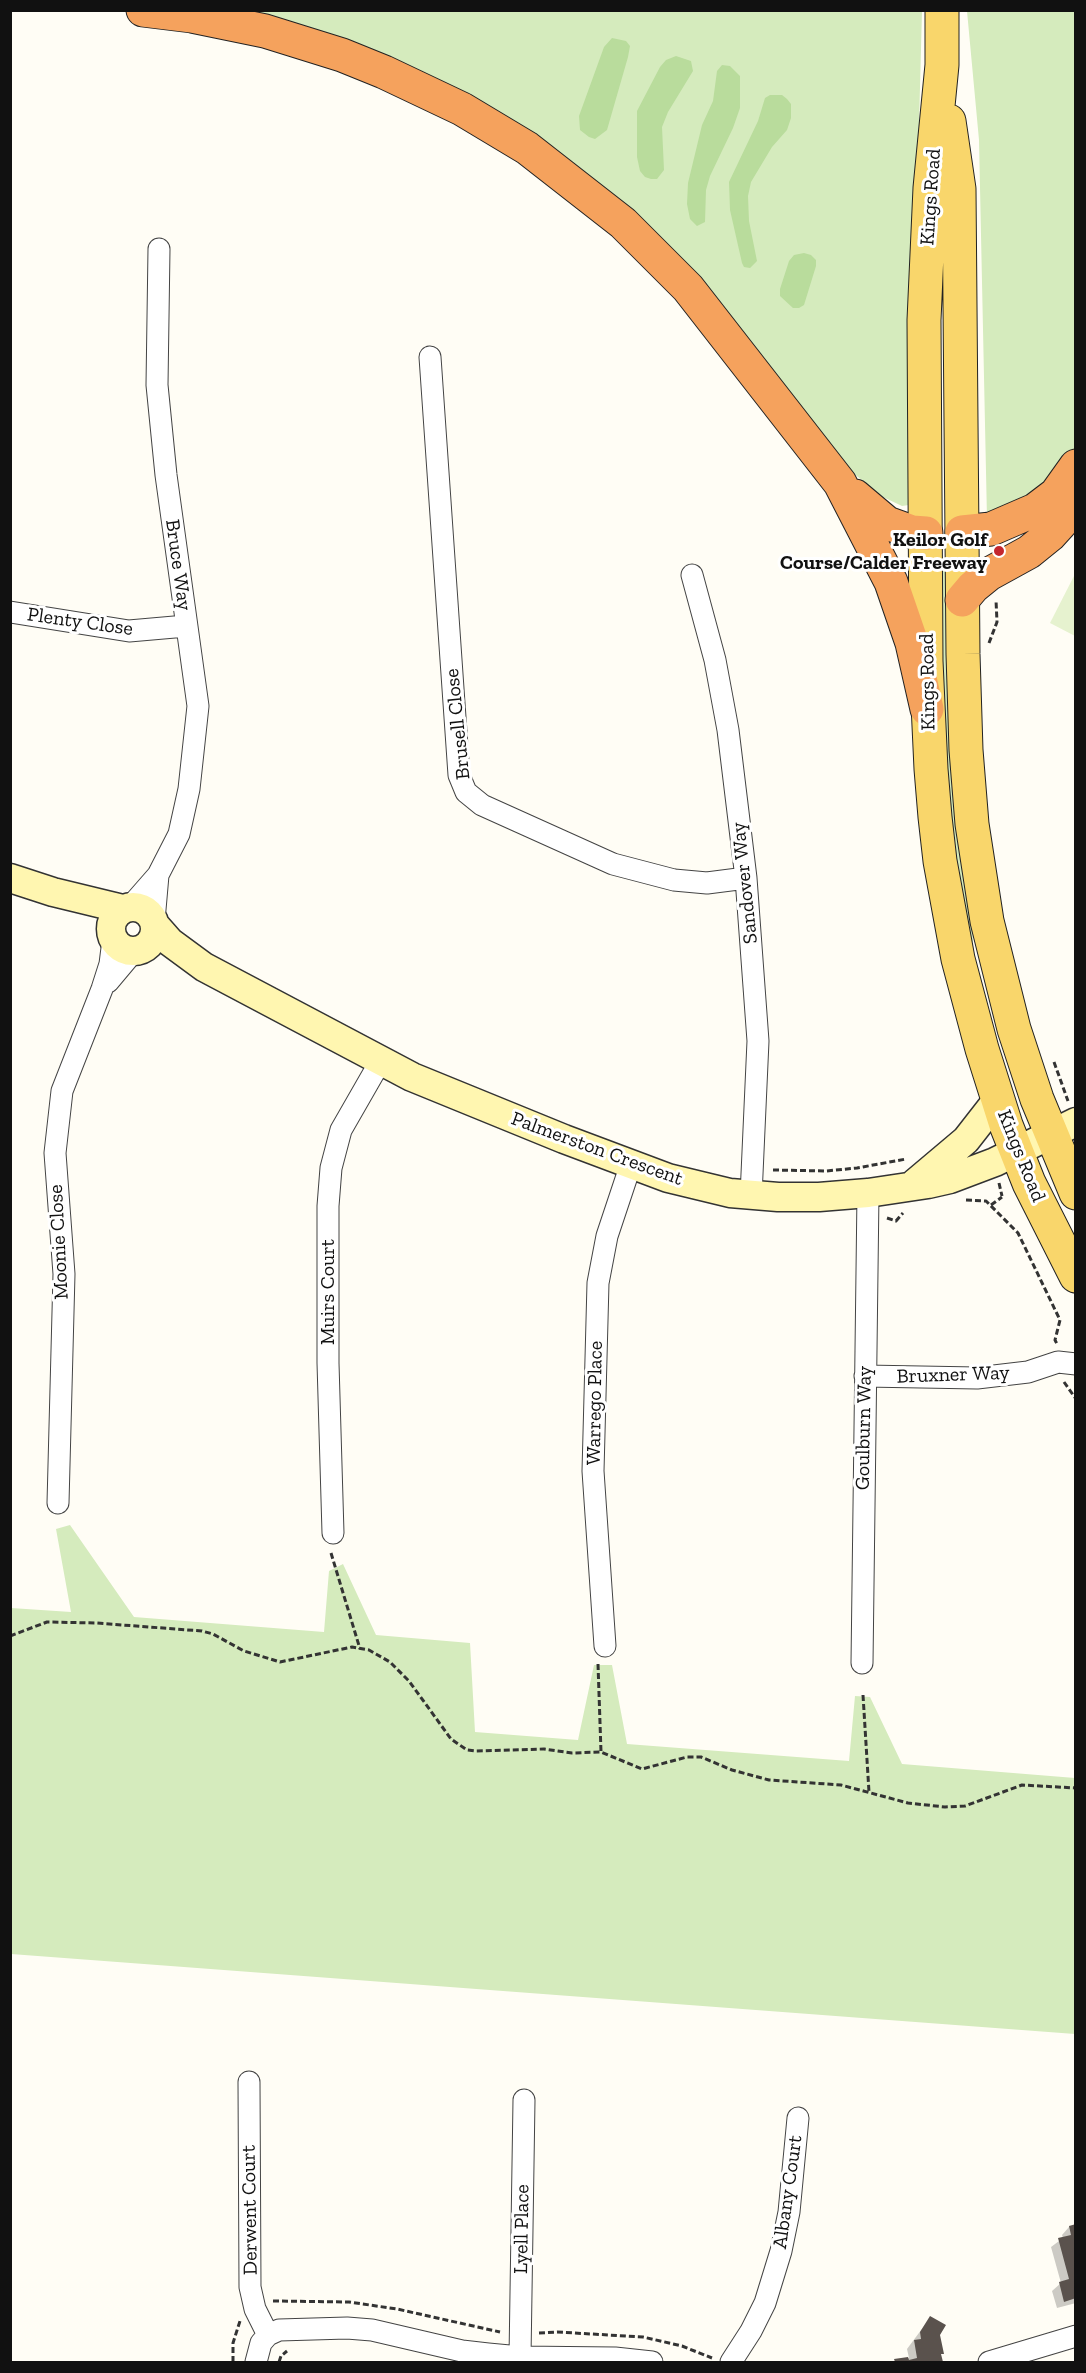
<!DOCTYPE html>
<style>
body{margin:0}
#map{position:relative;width:1086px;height:2373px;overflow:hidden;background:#fffdf5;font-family:"Zilla Slab",serif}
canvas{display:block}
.frame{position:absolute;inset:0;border:12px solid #111;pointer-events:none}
</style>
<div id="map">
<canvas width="1086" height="2373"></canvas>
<div class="frame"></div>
</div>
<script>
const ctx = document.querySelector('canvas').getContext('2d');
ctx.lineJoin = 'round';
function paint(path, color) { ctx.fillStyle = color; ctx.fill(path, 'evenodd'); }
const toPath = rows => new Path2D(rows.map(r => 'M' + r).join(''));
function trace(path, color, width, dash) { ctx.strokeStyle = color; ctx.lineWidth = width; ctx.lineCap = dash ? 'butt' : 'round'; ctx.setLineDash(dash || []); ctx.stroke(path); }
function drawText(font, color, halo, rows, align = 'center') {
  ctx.font = font + ' "Zilla Slab",serif'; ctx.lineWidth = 6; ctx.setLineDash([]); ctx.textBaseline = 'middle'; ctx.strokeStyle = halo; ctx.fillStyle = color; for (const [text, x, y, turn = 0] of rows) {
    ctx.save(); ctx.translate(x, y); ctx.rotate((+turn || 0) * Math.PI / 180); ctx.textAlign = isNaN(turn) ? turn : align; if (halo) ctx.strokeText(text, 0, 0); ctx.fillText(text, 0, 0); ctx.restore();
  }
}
const green = toPath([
 [227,11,922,11,909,505,902,506,883,497,853,473,667,247,569,159,454,90],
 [967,11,1076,11,1075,447,1060,472,1045,490,987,519,979,140],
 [936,563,951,563,973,942,966,944,950,857],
 [70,1525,134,1617,324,1632,329,1571,343,1564,376,1635,470,1643,475,1732,578,1740,594,1665,612,1665,627,1744,849,1761,855,1696,870,1697,902,1764,1075,1778,1075,2034,11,1954,11,1608,71,1612,56,1529]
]);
const forest = toPath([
 [612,38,626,41,630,46,628,57,607,130,595,139,589,137,580,130,579,116,604,47],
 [676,56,691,61,693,71,668,112,662,127,664,170,657,179,651,179,645,177,640,171,637,157,637,111,660,67,666,60],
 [722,65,730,66,740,76,740,108,733,128,710,176,706,190,705,222,697,226,690,219,687,204,688,183,702,125,713,101,717,71],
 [770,95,782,95,787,99,791,104,791,118,787,130,772,147,751,182,748,196,749,221,757,261,750,268,744,267,742,263,730,210,729,182,758,121,765,98],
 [804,253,811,255,816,260,816,266,804,305,799,308,793,308,780,296,780,289,789,261,794,255]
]);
const pitch = toPath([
 [1075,574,1075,636,1050,623]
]);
const shadow = toPath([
 [1076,2226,1076,2303,1057,2308,1052,2291,1061,2283,1051,2247,1063,2238,1062,2235,1069,2227],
 [930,2318,939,2335,942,2353,940,2355,941,2362,893,2362,909,2358,907,2349]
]);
const building = toPath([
 [1076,2224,1076,2298,1064,2302,1059,2282,1069,2279,1058,2238,1071,2235,1069,2226],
 [930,2316,946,2325,940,2335,944,2354,941,2354,943,2362,895,2362,894,2359,908,2357,909,2360,917,2358,914,2340,921,2339,920,2332]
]);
const path = toPath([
 [989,643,997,622,996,600],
 [1054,1062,1068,1101],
 [773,1170,826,1171,857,1168,906,1159],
 [999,1183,1002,1196],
 [966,1200,986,1201,1018,1233,1060,1320,1055,1340,1057,1344],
 [991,1205,1002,1197],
 [887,1218,896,1221,903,1213],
 [1064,1382,1076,1399],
 [331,1553,360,1649],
 [10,1636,47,1622,96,1623,202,1631,213,1634,244,1651,280,1662,352,1647,369,1650,390,1662,409,1681,451,1739,467,1750,476,1751,544,1749,572,1753,601,1752,642,1769,687,1757,701,1757,732,1770,769,1780,841,1785,908,1803,945,1807,965,1806,1022,1785,1076,1788],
 [598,1664,601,1752],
 [863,1695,869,1792],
 [273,2301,349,2302,397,2309,500,2332],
 [539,2333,557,2332,643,2337,682,2346,712,2358],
 [233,2362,233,2343,240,2321],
 [279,2362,281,2356,287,2351]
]);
const street = toPath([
 [430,357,459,775,466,792,482,805,613,864,674,880,707,883,746,878],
 [692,575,715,660,728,730,746,878,758,1041,751,1196],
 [10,612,129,631,186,626],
 [130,907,158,875,179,834,189,789,198,706,166,475,157,385,159,249],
 [154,921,158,875],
 [108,982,129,957,139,951],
 [865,1376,977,1378,1028,1372,1058,1362,1076,1364],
 [58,1503,64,1274,55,1153,62,1091,102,989,110,964,113,940],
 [333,1533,328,1363,328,1206,331,1168,341,1130,380,1062],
 [605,1646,593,1471,598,1283,607,1236,631,1164],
 [862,1663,868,1193],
 [249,2082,250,2287,255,2309,268,2335],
 [520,2357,524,2100],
 [256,2362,261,2343,268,2335,279,2330,347,2328,372,2330,462,2351,488,2354,520,2357,615,2358,652,2362],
 [731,2362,751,2331,765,2303,781,2251,789,2212,798,2118],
 [989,2362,1076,2336]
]);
const secondary = toPath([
 [10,878,53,892,123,909],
 '111 929a22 22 0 1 1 44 0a22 22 0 1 1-44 0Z',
 [155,925,170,942,204,967,412,1077,564,1139,668,1178,730,1193,778,1197,819,1197,868,1193,928,1184,950,1179,995,1162,1076,1122],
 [915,1183,966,1140,998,1099]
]);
const primary = toPath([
 [942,10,942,65,930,188,924,320,926,661,931,769,935,817,940,861,958,959,982,1049,1006,1125,1029,1183,1076,1276],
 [949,121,959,189,963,654,966,750,972,824,987,921,1014,1029,1037,1099,1076,1193]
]);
const highway = toPath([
 [143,10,192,16,265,31,342,55,384,72,462,109,527,148,623,223,688,288,840,483,891,582,912,643,927,709],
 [855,496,887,523,912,532,926,533],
 [962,532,991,529,1035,510,1056,494,1076,466],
 [962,600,973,587,989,574,1029,552,1050,535,1060,524,1076,496]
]);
const markers = [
 [999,551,6,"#c4262e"]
];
const streetNames = [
 ["Kings Road",931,197,-86],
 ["Bruce Way",178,565,82],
 ["Plenty Close",80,622,8],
 ["Kings Road",928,682,-91],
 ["Brusell Close",458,724,-96],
 ["Sandover Way",745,883,-96],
 ["Palmerston Crescent",597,1149,20],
 ["Kings Road",1021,1156,68],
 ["Moonie Close",59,1242,-93],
 ["Muirs Court",328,1292,-90],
 ["Bruxner Way",953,1375,-2],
 ["Warrego Place",595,1403,-89],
 ["Goulburn Way",864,1428,-89],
 ["Albany Court",788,2192,-82],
 ["Derwent Court",250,2210,-91],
 ["Lyell Place",522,2229,-89]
];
const poiNames = [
 ["Keilor Golf",987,540],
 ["Course/Calder Freeway",987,563]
];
paint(green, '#d5ebbd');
paint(forest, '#b9dc9c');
paint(pitch, '#e6f2cf');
paint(shadow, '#0003');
paint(building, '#5a524d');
trace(street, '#444', 23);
trace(secondary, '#333', 31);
trace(primary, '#222', 35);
trace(highway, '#222', 35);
trace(path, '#333', 3, [6, 3]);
trace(street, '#fff', 21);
trace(secondary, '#fff6b0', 28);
trace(primary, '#f9d66b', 33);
trace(highway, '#f5a25d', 33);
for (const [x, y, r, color] of markers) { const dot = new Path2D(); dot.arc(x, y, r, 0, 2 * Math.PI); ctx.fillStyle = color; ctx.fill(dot); trace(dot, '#fff', 2); }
drawText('20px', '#111', '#fff', streetNames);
drawText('bold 20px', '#111', '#fff', poiNames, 'right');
</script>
